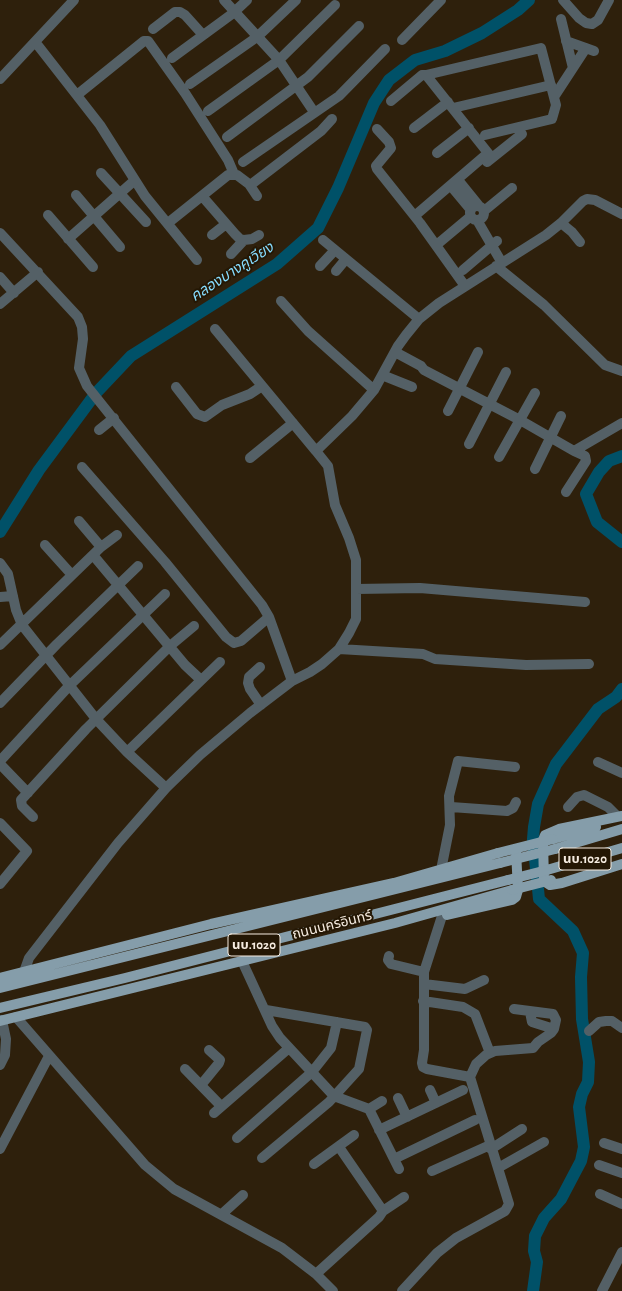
<!DOCTYPE html>
<meta charset="utf-8">
<style>
body{margin:0}
canvas{display:block;background:#2e200c}
</style>
<canvas width="622" height="1291"></canvas>
<script>
const ctx = document.querySelector('canvas').getContext('2d');
ctx.lineJoin = 'round';
const toPath = rows => new Path2D(rows.map(r => 'M' + r).join(''));
function trace(path, color, width, dash) { ctx.strokeStyle = color; ctx.lineWidth = width; ctx.lineCap = dash ? 'butt' : 'round'; ctx.setLineDash(dash || []); ctx.stroke(path); }
function drawText(font, color, halo, rows, align = 'center') {
  ctx.font = font + ' "Alegreya Sans","Noto Sans Thai",sans-serif'; ctx.lineWidth = 4; ctx.setLineDash([]); ctx.textBaseline = 'middle'; ctx.strokeStyle = halo; ctx.fillStyle = color; for (const [text, x, y, turn = 0] of rows) {
    ctx.save(); ctx.translate(x, y); ctx.rotate((+turn || 0) * Math.PI / 180); ctx.textAlign = isNaN(turn) ? turn : align; if (halo) ctx.strokeText(text, 0, 0); ctx.fillText(text, 0, 0); ctx.restore();
  }
}
const river = toPath([
 [622,456,609,461,599,472,586,494,597,522,622,542],
 [0,532,39,470,96,393,131,356,277,264,318,228,338,188,374,103,389,80,415,60,445,51,482,33,518,10,529,0],
 [533,1291,537,1262,534,1251,535,1236,544,1218,561,1199,581,1161,584,1147,579,1107,582,1094,588,1082,589,1062,582,1019,581,977,583,953,573,931,539,899,533,839,534,827,538,804,556,764,598,709,616,697,622,689]
]);
const minor = toPath([
 [224,0,279,60,314,112],
 [563,0,579,18,586,23,592,24,598,20,609,0],
 [561,19,573,68],
 [153,29,175,12,180,12,185,15,203,35],
 [402,40,441,0],
 [566,41,594,51],
 [36,43,100,125,145,196,197,260],
 [172,58,232,14,247,0],
 [0,79,74,0],
 [190,84,257,37,296,0],
 [77,95,144,41,148,41,185,93,228,160,234,174],
 [554,97,586,48],
 [391,101,422,75,426,75],
 [453,108,551,85],
 [208,111,279,60,335,5],
 [414,128,448,102],
 [377,129,389,142,391,148,376,166,377,169,420,223,465,286],
 [485,135,552,119,556,105,541,48,426,75,492,158],
 [227,137,308,77,359,26],
 [437,153,469,128],
 [243,162,339,96,385,49],
 [487,162,522,134],
 [101,173,146,222],
 [458,180,479,206],
 [249,184,257,196],
 [451,186,471,210],
 [76,195,120,247],
 [202,196,235,234,240,239,244,240,252,239,259,235],
 '470 213a7 7 0 1 1 14 0a7 7 0 1 1-14 0Z',
 [484,211,512,188],
 [418,213,488,153],
 [48,215,93,267],
 [477,220,502,263],
 [168,223,228,175,237,175,249,184,253,183,321,131,332,119],
 [561,223,572,232,580,242],
 [0,233,78,317,82,327,83,339,79,368,87,386,262,605,269,617,292,681],
 [212,235,226,224],
 [68,239,135,180],
 [323,240,419,319],
 [440,242,471,216],
 [231,254,244,240],
 [320,266,335,250],
 [496,266,544,305,605,365,622,371],
 [463,270,497,241],
 [336,271,346,259],
 [0,277,14,293],
 [281,301,308,331,374,390],
 [0,304,38,272],
 [215,329,316,451],
 [395,352,421,366,424,370,520,420,574,451,622,423],
 [382,375,412,387],
 [176,387,197,414,205,417,222,405,250,394,262,386],
 [448,411,478,352],
 [99,430,114,418],
 [469,444,506,372],
 [499,457,535,393],
 [250,458,293,423],
 [82,467,165,562,226,637,234,643,241,641,269,617],
 [535,469,561,416],
 [566,492,586,461,585,456,574,451],
 [79,521,101,547],
 [45,545,72,575],
 [93,555,185,665,201,680],
 [0,563,8,574,16,610,22,625,96,719,127,752,166,788],
 [356,589,420,588,585,602],
 [0,597,13,596],
 [0,645,101,547,117,535],
 [339,649,423,654,435,659,526,665,589,664],
 [260,667,249,677,248,683,250,689,261,705],
 [0,703,57,644,138,566],
 [127,752,220,662],
 [0,761,69,686,165,594],
 [598,762,622,773],
 [0,764,28,793],
 [451,807,507,811,513,808,516,802],
 [568,807,577,797,584,795,608,807,617,816],
 [33,817,22,806,21,800,86,729,170,646,194,626],
 [0,823,27,851,0,884],
 [442,865,450,825,449,796,458,761,515,767],
 [389,956,388,960,391,964,424,972],
 [242,961,272,1026,280,1038,334,1096,369,1109,399,1169],
 [24,972,29,958,118,843,166,788,200,755,250,713,292,681,310,672,322,664,339,649,349,633,356,619,356,560,349,538,335,505,328,466,316,451,352,416,374,390,398,346,406,335,419,319,439,303,546,235,561,223,583,201,587,199,595,200,622,214],
 [424,984,465,989,484,980],
 [423,1001,463,1007,475,1014,490,1053],
 [514,1009,553,1014,556,1020,554,1029],
 [16,1017,145,1165,174,1189,282,1248,316,1274,333,1291],
 [589,1031,599,1022,606,1021,612,1021,622,1028],
 [0,1065,5,1055,6,1039,2,1020],
 [185,1069,221,1106],
 [470,1077,476,1064,486,1055,495,1051,533,1048,538,1042,551,1033,554,1029,532,1022,530,1012],
 [201,1085,219,1063,220,1060,209,1050],
 [430,1090,436,1103],
 [398,1098,407,1117],
 [369,1109,382,1101],
 [214,1113,289,1048],
 [379,1130,463,1090],
 [237,1138,312,1072,331,1048,337,1022],
 [604,1143,622,1149],
 [339,1147,383,1211],
 [0,1149,49,1056],
 [491,1149,522,1129],
 [262,1158,329,1102,359,1069,367,1030,365,1027,266,1010],
 [394,1159,475,1120],
 [314,1164,354,1135],
 [599,1165,622,1173],
 [498,1168,544,1142],
 [432,1171,490,1145],
 [600,1194,622,1204],
 [222,1214,243,1195],
 [316,1274,379,1217,383,1211,404,1197],
 [402,1291,437,1253,456,1238,505,1211,509,1204,470,1077,427,1069,423,1067,422,1063,424,1050,424,972,442,916],
 [602,1291,622,1252]
]);
const major = toPath([
 [622,816,559,829,545,835,543,840,544,881,550,885,562,883,622,864],
 [553,839,596,827],
 [555,849,622,829],
 [547,870,622,848],
 [447,915,512,900,516,897,518,890,516,851],
 [0,978,211,924,394,883,498,853],
 [0,988,500,863],
 [0,1008,125,978,508,880],
 [0,1021,395,923,512,890]
]);
const majorBridge = toPath([
 [498,853,553,839],
 [500,863,555,849],
 [508,880,547,870],
 [512,890,551,880]
]);
const shields = [
 [585,859,52],
 [254,945,52]
];
const shieldNames = [
 ["นบ.1020",585,859],
 ["นบ.1020",254,945]
];
const streetNames = [
 ["ถนนนครอินทร์",332,925,-14]
];
const waterNames = [
 ["คลองบางคูเวียง",232,272,-33]
];
trace(river, '#005168', 12);
trace(minor, '#546066', 10);
trace(major, '#859daa', 10);
trace(majorBridge, '#859daa', 10);
for (const [x, y, w] of shields) { const box = new Path2D(); box.roundRect(x - w / 2, y - 11, w, 22, 3); ctx.fillStyle = '#241704'; ctx.fill(box); trace(box, '#f6ece0', 1); }
drawText('bold 13px', '#f6ece0', null, shieldNames);
drawText('14px', '#f6ece0', '#241704', streetNames);
drawText('italic 15px', '#86dcfe', '#241704', waterNames);
</script>
